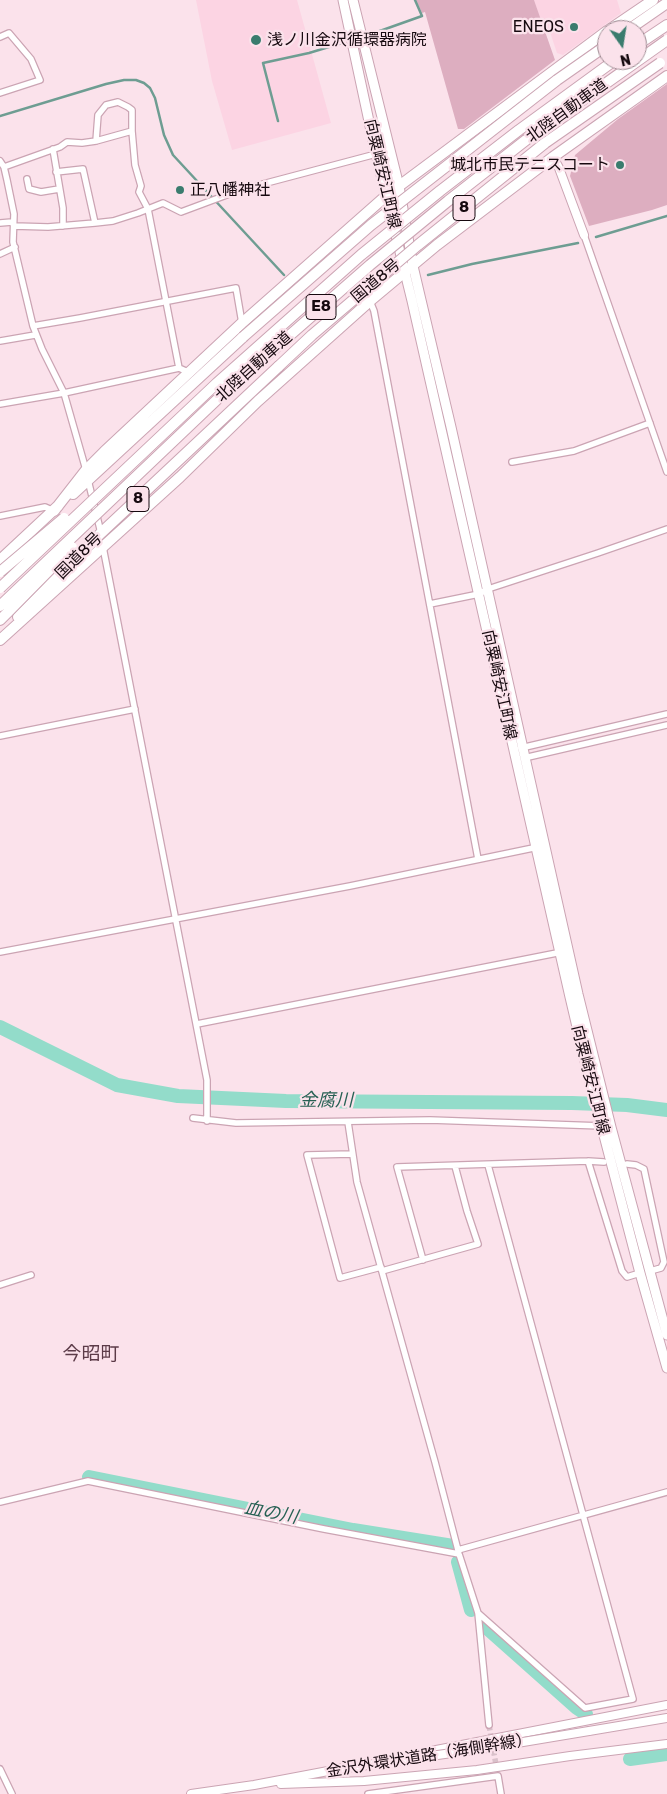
<!DOCTYPE html>
<meta charset="utf-8">
<style>
body{margin:0}
#map{position:relative;width:667px;height:1794px;overflow:hidden;background:#fbe2eb;font-family:Rubik,sans-serif}
canvas{display:block}
.north{position:absolute;left:597px;top:20px;width:50px;height:50px;box-sizing:border-box;background:#fbe2eb;border:1px solid #9f8b93;border-radius:50%;rotate:167deg;font-size:14px;font-weight:700;line-height:20px;text-align:center;color:#16090f}
.north::after{content:'';display:block;margin:auto;width:18px;height:22px;background:#3a7c6e;clip-path:polygon(50% 0,100% 100%,50% 72%,0 100%)}
</style>
<div id="map">
<canvas width="667" height="1794"></canvas>
<div class="north">N</div>
</div>
<script>
const ctx = document.querySelector('canvas').getContext('2d');
ctx.lineJoin = 'round';
function paint(path, color) { ctx.fillStyle = color; ctx.fill(path, 'evenodd'); }
const toPath = rows => new Path2D(rows.map(r => 'M' + r).join(''));
function trace(path, color, width, dash) { ctx.strokeStyle = color; ctx.lineWidth = width; ctx.lineCap = dash ? 'butt' : 'round'; ctx.setLineDash(dash || []); ctx.stroke(path); }
function drawText(font, color, halo, rows, align = 'center') {
  ctx.font = font + ' Rubik,"Noto Sans JP",sans-serif'; ctx.lineWidth = 4.5; ctx.setLineDash([]); ctx.textBaseline = 'middle'; ctx.strokeStyle = halo; ctx.fillStyle = color; for (const [text, x, y, turn = 0] of rows) {
    ctx.save(); ctx.translate(x, y); ctx.rotate((+turn || 0) * Math.PI / 180); ctx.textAlign = isNaN(turn) ? turn : align; if (halo) ctx.strokeText(text, 0, 0); ctx.fillText(text, 0, 0); ctx.restore();
  }
}
const built = toPath([
 [196,0,297,0,331,123,232,150,212,81],
 [534,0,617,0,621,13,563,55,557,53,549,29,542,24]
]);
const green = toPath([
 [416,0,534,0,555,60,464,129,458,129,425,12,422,13],
 [667,84,667,205,652,210,589,226,570,176,575,155,618,119]
]);
const stream = toPath([
 [377,32,422,16,415,0],
 [0,116,106,84,124,80,136,80,144,83,150,88,155,98,164,135,173,155,284,275],
 [278,121,263,63,309,53,342,43],
 [596,237,667,216],
 [428,275,472,264,578,243]
]);
const river = toPath([
 [0,1027,117,1085,178,1096,286,1101,572,1103,627,1105,667,1110],
 [89,1477,353,1530,453,1546],
 [458,1562,471,1610],
 [487,1628,577,1708,586,1714],
 [630,1759,667,1754]
]);
const minorTunnel = toPath([
 [489,1725,498,1776]
]);
const minor = toPath([
 [0,37,9,33,31,59,40,80,0,93],
 [96,141,98,115,106,105,118,102,128,107,132,110,132,131],
 [53,149,63,208,63,226],
 [0,161,4,167,7,180,14,214,13,242,33,326,42,349,64,393,86,470],
 [4,167,60,147,67,142,82,143,96,141,132,131,135,165,141,186,139,192,148,209,179,368],
 [56,172,83,169,95,223],
 [27,179,29,189,41,192,59,189],
 [0,223,12,222,14,226,48,227,95,223,113,221,138,213,163,203,181,212,240,190,376,154],
 [584,235,667,472],
 [0,254,15,247],
 [370,301,374,311,478,859],
 [33,326,80,318,236,288,242,323],
 [0,341,35,335],
 [0,404,64,393,179,368,188,372],
 [512,462,574,451,650,423],
 [88,480,101,533],
 [0,516,45,507,54,511],
 [103,547,207,1080,207,1121],
 [430,604,479,594,488,589,598,553,667,529],
 [0,736,135,709],
 [521,748,667,714],
 [524,758,667,725],
 [0,952,350,886,538,847],
 [197,1024,562,952],
 [193,1118,236,1123,430,1120,602,1126],
 [348,1122,357,1182,435,1462,459,1554,478,1613,489,1725],
 [352,1154,307,1155,340,1278,381,1267],
 [588,1161,604,1162],
 [627,1164,636,1165,644,1169,664,1262,661,1268,650,1271],
 [423,1260,397,1167,588,1161,622,1271,627,1277,640,1273],
 [382,1271,478,1244,467,1211,455,1166],
 [0,1285,31,1275],
 [0,1502,88,1481,324,1529,459,1554],
 [458,1550,667,1492],
 [478,1613,585,1708,633,1699,488,1165],
 [0,1769,12,1794],
 [368,1794,498,1776,501,1794]
]);
const tertiary = toPath([
 [553,157,559,168,584,235],
 [589,1731,667,1718],
 [390,1759,667,1705],
 [281,1784,364,1781,477,1770,570,1756,667,1744],
 [191,1794,254,1785,344,1768]
]);
const secondary = toPath([
 [343,0,376,154,412,301,570,997,589,1078,640,1273,667,1368],
 [353,0,399,186,413,266,451,427,578,994,611,1127,667,1335]
]);
const trunk = toPath([
 [609,30,653,0],
 [628,30,667,3],
 [73,494,243,337],
 [54,511,86,470,104,452,242,323,387,195,607,31],
 [0,560,58,506],
 [18,617,101,533,279,366],
 [0,640,180,477,258,401,370,301,437,245,553,157,667,76]
]);
const motorway = toPath([
 [637,45,667,25],
 [0,620,8,612]
]);
const tertiaryBridge = toPath([
 [339,1769,487,1748,589,1731]
]);
const trunkBridge = toPath([
 [243,337,371,225,557,80,607,45],
 [279,366,312,335,418,245,545,143,660,63]
]);
const motorwayBridge = toPath([
 [0,572,64,518],
 [0,588,217,383,361,255,440,191,519,130,615,60],
 [0,606,225,392,370,265,448,201,526,140,667,40],
 [8,612,72,547]
]);
const markers = [
 [574,27,5,"#3a7c6e"],
 [256,40,6,"#3a7c6e"],
 [620,165,5,"#3a7c6e"],
 [180,190,5,"#3a7c6e"]
];
const shields = [
 [464,208,22],
 [321,307,30],
 [138,499,22]
];
const shieldNames = [
 ["8",464,208],
 ["E8",321,307],
 ["8",138,499]
];
const poiNames = [
 ["ENEOS",564,27],
 ["浅ノ川金沢循環器病院",267,40,"left"],
 ["城北市民テニスコート",610,165],
 ["正八幡神社",190,190,"left"]
];
const streetNames = [
 ["北陸自動車道",567,111,-36],
 ["向粟崎安江町線",382,174,77],
 ["国道8号",376,281,-40],
 ["北陸自動車道",254,367,-42],
 ["国道8号",79,556,-45],
 ["向粟崎安江町線",499,685,78],
 ["向粟崎安江町線",590,1080,76],
 ["金沢外環状道路（海側幹線）",429,1756,-9]
];
const waterNames = [
 ["金腐川",326,1101],
 ["血の川",271,1513,11]
];
const quarterNames = [
 ["今昭町",91,1355]
];
paint(built, '#fcd4e3');
paint(green, '#ddaec0');
trace(stream, '#6e9d92', 2.5);
trace(river, '#93dcca', 14);
trace(minorTunnel, '#d9c1ca', 5.5, [5.5, 3]);
trace(minor, '#cba4b3', 8);
trace(tertiary, '#cba4b3', 10);
trace(secondary, '#cba4b3', 11);
trace(trunk, '#cba4b3', 12);
trace(motorway, '#cba4b3', 12);
trace(minor, '#fff', 5.5);
trace(tertiary, '#fff', 8);
trace(secondary, '#fff', 9);
trace(trunk, '#fff', 10);
trace(motorway, '#fff', 10);
trace(tertiaryBridge, '#cba4b3', 10, []);
trace(trunkBridge, '#cba4b3', 12, []);
trace(motorwayBridge, '#cba4b3', 12, []);
trace(tertiaryBridge, '#fff', 8);
trace(trunkBridge, '#fff', 10);
trace(motorwayBridge, '#fff', 10);
for (const [x, y, r, color] of markers) { const dot = new Path2D(); dot.arc(x, y, r, 0, 2 * Math.PI); ctx.fillStyle = color; ctx.fill(dot); trace(dot, '#fbe2eb', 2); }
for (const [x, y, w] of shields) { const box = new Path2D(); box.roundRect(x - w / 2, y - 12.5, w, 25, 4); ctx.fillStyle = '#fbe2eb'; ctx.fill(box); trace(box, '#16090f', 1); }
drawText('bold 15px', '#16090f', null, shieldNames);
drawText('16px', '#16090f', '#fbe2eb', poiNames, 'right');
drawText('16px', '#16090f', '#fbe2eb', streetNames);
drawText('italic 18px', '#276154', '#fbe2eb', waterNames);
drawText('19px', '#5c3b48', '#fbe2eb', quarterNames);
</script>
